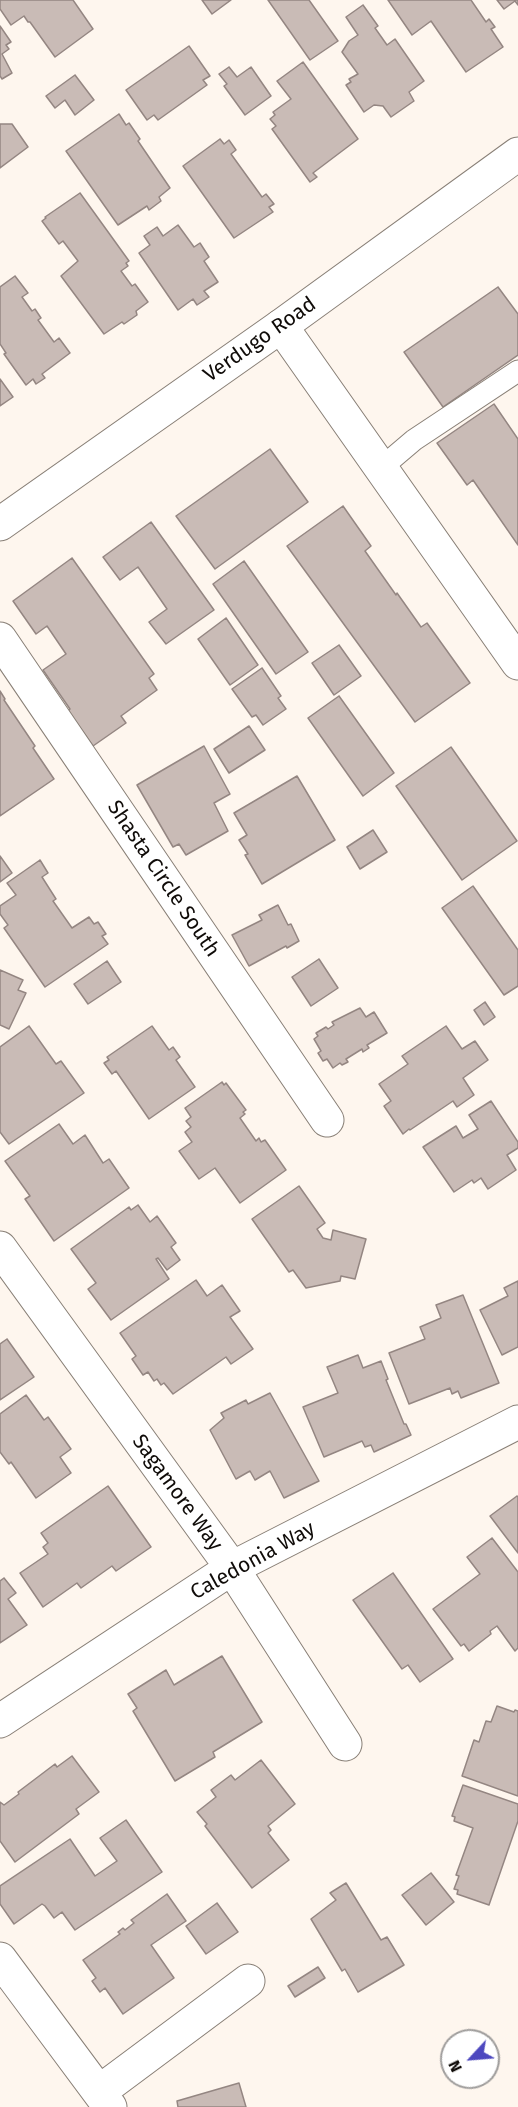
<!DOCTYPE html>
<style>
body{margin:0}
#map{position:relative;width:518px;height:2107px;overflow:hidden;background:#fef6ee;font-family:"Fira Sans",sans-serif}
canvas{display:block}
.north{position:absolute;left:440px;top:2029px;width:60px;height:60px;box-sizing:border-box;background:#fff;border:2px solid #9f9d9c;border-radius:50%;rotate:244deg;font-size:16px;font-weight:700;line-height:24px;text-align:center;color:#0f0b08}
.north::after{content:'';display:block;margin:auto;width:21px;height:27px;background:#4d48bf;clip-path:polygon(50% 0,100% 100%,50% 72%,0 100%)}
</style>
<div id="map">
<canvas width="518" height="2107"></canvas>
<div class="north">N</div>
</div>
<script>
const ctx = document.querySelector('canvas').getContext('2d');
ctx.lineJoin = 'round';
function paint(path, color) { ctx.fillStyle = color; ctx.fill(path, 'evenodd'); }
const toPath = rows => new Path2D(rows.map(r => 'M' + r).join(''));
function trace(path, color, width, dash) { ctx.strokeStyle = color; ctx.lineWidth = width; ctx.lineCap = dash ? 'butt' : 'round'; ctx.setLineDash(dash || []); ctx.stroke(path); }
function drawText(font, color, halo, rows, align = 'center') {
  ctx.font = font + ' "Fira Sans",sans-serif'; ctx.lineWidth = 5; ctx.setLineDash([]); ctx.textBaseline = 'middle'; ctx.strokeStyle = halo; ctx.fillStyle = color; for (const [text, x, y, turn = 0] of rows) {
    ctx.save(); ctx.translate(x, y); ctx.rotate((+turn || 0) * Math.PI / 180); ctx.textAlign = isNaN(turn) ? turn : align; if (halo) ctx.strokeText(text, 0, 0); ctx.fillText(text, 0, 0); ctx.restore();
  }
}
const building = toPath([
 [0,0,73,0,93,29,55,57,30,22,28,22,24,16,11,25,0,9,0,0],
 [202,0,231,0,212,14,202,0],
 [268,0,309,0,338,41,310,60,268,0],
 [388,0,471,0,486,22,489,19,495,27,491,29,503,47,466,72,431,21,412,35,388,0],
 [497,0,518,0,518,5,515,1,504,9,497,0],
 [363,5,378,26,375,28,387,45,395,39,424,81,409,92,414,101,391,117,383,106,374,105,364,112,346,85,351,82,349,79,358,74,342,52,349,41,358,35,346,17,363,5],
 [0,26,11,42,6,45,9,49,2,54,12,73,2,79,0,76,0,26],
 [189,46,210,76,203,80,207,85,158,120,154,115,147,120,126,90,189,46],
 [303,62,358,139,313,173,317,177,310,182,272,129,276,126,270,119,275,115,273,112,291,99,277,81,303,62],
 [229,67,237,77,251,67,271,96,245,115,224,86,227,84,219,74,229,67],
 [75,75,94,100,75,115,65,100,55,108,46,96,75,75],
 [119,114,126,125,129,123,140,139,138,141,170,188,159,197,161,201,149,210,147,206,118,225,66,151,119,114],
 [0,124,12,124,28,147,0,168,0,124],
 [220,139,224,144,229,140,236,150,231,154,262,197,266,194,274,204,269,207,273,212,234,238,183,166,220,139],
 [80,193,129,261,126,263,128,266,121,271,132,286,135,284,148,302,136,311,137,315,124,324,122,322,104,334,61,276,78,261,63,241,59,244,42,221,46,218,45,217,80,193],
 [178,225,194,247,200,243,209,257,204,261,218,282,204,291,209,297,197,305,193,299,178,310,139,253,150,245,144,236,157,227,163,236,178,225],
 [15,276,28,293,22,297,32,311,35,309,41,318,38,320,54,342,59,338,70,353,42,374,45,378,36,384,33,379,26,385,4,354,6,353,0,344,0,287,15,276],
 [498,287,518,314,518,355,443,407,404,352,498,287],
 [0,379,13,397,0,406,0,379],
 [494,404,518,439,518,545,473,480,467,485,437,443,494,404],
 [270,449,308,502,215,569,176,516,270,449],
 [343,506,371,546,365,551,396,595,397,593,421,627,427,623,470,683,415,722,287,546,343,506],
 [151,522,214,610,166,644,149,622,167,609,138,567,120,580,103,557,151,522],
 [72,558,154,674,149,678,157,690,121,716,126,723,93,746,68,711,70,709,43,670,66,654,47,626,36,634,13,601,72,558],
 [244,561,308,652,276,674,213,584,244,561],
 [226,618,258,665,230,685,198,639,226,618],
 [339,645,361,676,334,695,312,663,339,645],
 [262,668,281,696,278,698,286,709,263,725,256,715,252,717,232,689,262,668],
 [0,691,5,699,4,700,35,746,33,748,54,779,0,816,0,691],
 [339,696,394,773,363,796,308,718,339,696],
 [249,726,265,750,229,773,214,749,249,726],
 [204,746,230,794,214,803,228,831,186,855,179,844,173,847,137,785,204,746],
 [451,747,517,841,462,880,396,786,451,747],
 [297,776,335,840,262,884,245,855,248,854,239,840,247,835,234,813,297,776],
 [373,830,387,852,360,869,347,847,373,830],
 [0,856,12,873,0,882,0,856],
 [40,860,48,873,42,877,56,899,53,901,72,928,89,917,94,924,98,922,106,934,102,936,108,944,45,987,4,928,8,925,0,914,0,906,16,895,7,883,40,860],
 [473,886,518,950,518,986,504,995,442,908,473,886],
 [278,905,288,925,291,924,299,941,287,948,286,946,249,966,232,935,262,920,259,915,278,905],
 [319,959,338,988,311,1006,292,977,319,959],
 [107,961,121,982,88,1004,74,984,107,961],
 [0,970,23,980,18,990,26,993,9,1029,0,1025,0,970],
 [485,1002,495,1017,484,1025,474,1010,485,1002],
 [360,1008,366,1017,374,1012,387,1033,367,1045,369,1048,363,1052,362,1049,346,1059,348,1062,342,1065,340,1063,333,1068,327,1059,323,1061,318,1053,321,1051,314,1039,318,1036,316,1033,326,1027,328,1029,334,1025,332,1022,360,1008],
 [29,1026,56,1064,61,1061,84,1093,9,1144,0,1132,0,1047,29,1026],
 [152,1026,169,1050,173,1047,180,1057,176,1060,195,1087,149,1119,116,1071,112,1074,104,1063,109,1060,107,1057,152,1026],
 [446,1026,462,1049,475,1041,488,1060,463,1078,474,1095,457,1107,453,1101,410,1130,409,1129,403,1134,384,1106,391,1101,379,1084,408,1064,402,1056,446,1026],
 [222,1082,224,1085,226,1083,246,1110,243,1112,245,1114,240,1118,256,1141,259,1138,261,1142,265,1140,286,1170,240,1203,215,1168,199,1179,179,1151,192,1142,185,1132,191,1127,186,1121,191,1117,185,1108,222,1082],
 [491,1101,518,1142,518,1148,507,1155,516,1170,488,1189,481,1178,474,1183,472,1180,454,1192,423,1147,456,1126,463,1138,478,1129,469,1115,491,1101],
 [59,1124,73,1144,85,1135,103,1163,109,1159,129,1188,54,1241,25,1199,30,1196,5,1161,59,1124],
 [299,1186,325,1223,317,1229,323,1238,331,1240,333,1230,366,1239,355,1279,341,1276,340,1281,306,1288,293,1270,289,1272,252,1219,299,1186],
 [138,1205,150,1222,157,1216,176,1243,171,1247,180,1260,167,1270,158,1258,156,1259,169,1279,111,1320,88,1289,96,1283,71,1249,129,1207,131,1210,138,1205],
 [196,1280,207,1296,222,1285,240,1311,230,1317,253,1349,231,1364,226,1357,173,1394,164,1383,161,1385,157,1379,154,1381,148,1372,143,1375,132,1359,136,1356,120,1333,196,1280],
 [518,1281,518,1347,502,1355,480,1310,508,1296,504,1288,518,1281],
 [463,1295,499,1383,461,1398,458,1391,452,1394,450,1388,409,1404,389,1353,425,1339,420,1327,441,1318,436,1305,463,1295],
 [7,1339,34,1377,0,1400,0,1344,7,1339],
 [358,1355,363,1368,381,1361,388,1379,386,1380,404,1424,406,1424,411,1435,374,1452,371,1445,365,1447,362,1441,324,1457,303,1407,338,1393,327,1367,358,1355],
 [270,1393,319,1481,284,1498,270,1471,255,1480,250,1471,236,1479,210,1430,224,1418,221,1413,246,1400,248,1404,270,1393],
 [26,1395,44,1420,48,1417,71,1449,60,1457,71,1473,36,1498,11,1462,9,1464,0,1452,0,1414,26,1395],
 [108,1486,151,1547,116,1571,112,1566,81,1588,77,1583,43,1607,20,1573,48,1554,43,1547,48,1543,41,1533,108,1486],
 [517,1496,518,1497,518,1553,490,1516,517,1496],
 [492,1538,518,1572,518,1648,515,1651,497,1626,490,1631,491,1634,469,1651,464,1644,461,1646,433,1609,480,1574,467,1557,492,1538],
 [393,1573,453,1659,420,1682,408,1665,402,1669,353,1600,393,1573],
 [4,1578,16,1593,8,1599,27,1625,0,1643,0,1581,4,1578],
 [222,1656,262,1722,213,1752,215,1757,175,1781,133,1711,137,1708,128,1694,166,1670,174,1685,222,1656],
 [497,1706,514,1712,515,1710,518,1711,518,1796,462,1776,474,1740,479,1742,486,1721,491,1722,497,1706],
 [72,1756,99,1792,76,1809,79,1814,15,1862,0,1841,0,1802,4,1805,19,1794,18,1792,55,1764,57,1767,72,1756],
 [261,1760,295,1804,268,1826,271,1830,268,1833,289,1860,252,1888,205,1826,207,1824,197,1812,216,1797,211,1790,231,1775,235,1780,261,1760],
 [463,1785,518,1804,518,1821,489,1905,457,1894,458,1890,454,1889,459,1876,456,1875,473,1828,454,1821,455,1817,452,1816,463,1785],
 [126,1820,162,1872,75,1930,62,1912,54,1918,45,1906,42,1904,14,1924,0,1904,0,1886,70,1839,95,1876,117,1861,100,1838,126,1820],
 [431,1873,454,1902,426,1925,402,1895,431,1873],
 [346,1883,381,1940,387,1937,404,1965,358,1992,345,1969,342,1971,311,1919,336,1900,330,1893,346,1883],
 [167,1894,186,1921,151,1945,174,1978,123,2014,105,1988,100,1992,92,1981,96,1978,83,1960,120,1934,118,1932,123,1928,125,1930,134,1923,131,1920,167,1894],
 [217,1903,238,1932,206,1954,186,1926,217,1903],
 [318,1967,325,1978,295,1997,288,1986,318,1967],
 [239,2083,246,2107,178,2107,177,2101,239,2083]
]);
const lane = toPath([
 [381,468,414,440,518,371]
]);
const street = toPath([
 [281,326,518,663],
 [0,639,327,1120],
 [0,1248,232,1568,345,1744],
 [0,1721,232,1568,518,1422],
 [0,1959,110,2107],
 [99,2092,248,1981]
]);
const secondary = toPath([
 [0,524,281,326,518,154]
]);
const streetNames = [
 ["Verdugo Road",260,340,-35],
 ["Shasta Circle South",163,879,56],
 ["Sagamore Way",177,1493,54],
 ["Caledonia Way",253,1561,-29]
];
paint(building, '#c9bbb6');
trace(building, '#948682', 1.5);
trace(lane, '#887f76', 23);
trace(street, '#887f76', 35);
trace(secondary, '#887f76', 35);
trace(lane, '#fff', 21);
trace(street, '#fff', 33);
trace(secondary, '#fff', 33);
drawText('21px', '#0f0b08', '#fff', streetNames);
</script>
